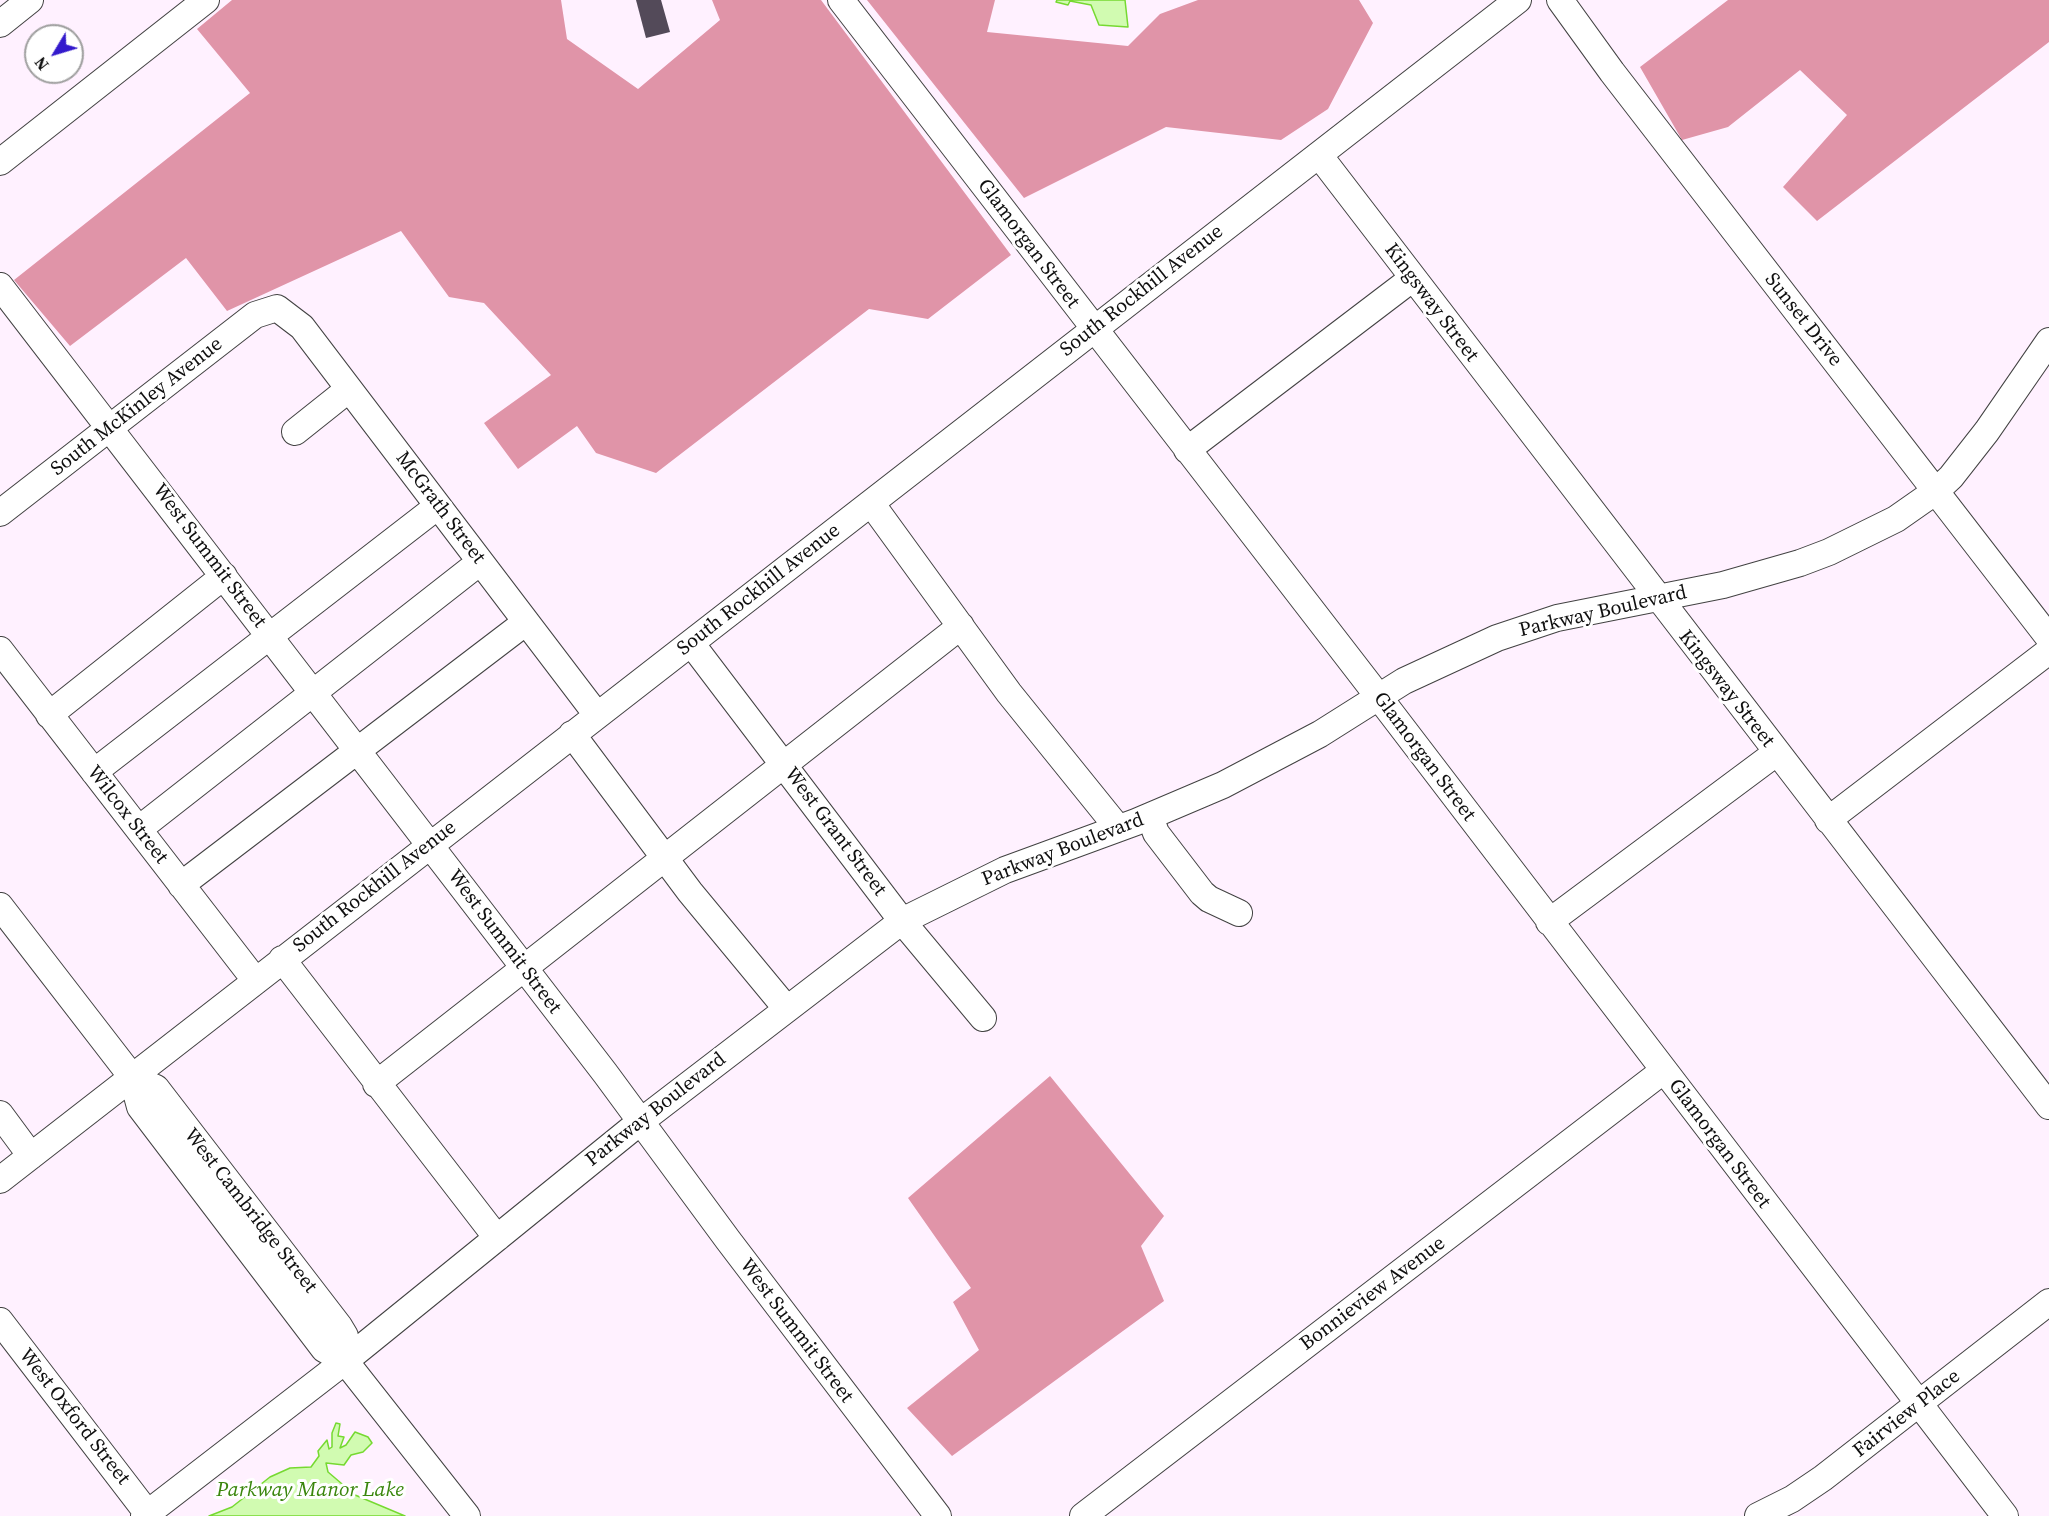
<!DOCTYPE html>
<style>
body{margin:0}
#map{position:relative;width:2049px;height:1516px;overflow:hidden;background:#fff1ff;font-family:"Source Serif 4",serif}
canvas{display:block}
.north{position:absolute;left:24px;top:24px;width:60px;height:60px;box-sizing:border-box;background:#fff;border:2px solid #9f9f9f;border-radius:50%;rotate:232deg;font-size:16px;font-weight:700;line-height:24px;text-align:center;color:#0f0f0f}
.north::after{content:'';display:block;margin:auto;width:21px;height:27px;background:#331acc;clip-path:polygon(50% 0,100% 100%,50% 72%,0 100%)}
</style>
<div id="map">
<canvas width="2049" height="1516"></canvas>
<div class="north">N</div>
</div>
<script>
const ctx = document.querySelector('canvas').getContext('2d');
ctx.lineJoin = 'round';
function paint(path, color) { ctx.fillStyle = color; ctx.fill(path, 'evenodd'); }
const toPath = rows => new Path2D(rows.map(r => 'M' + r).join(''));
function trace(path, color, width, dash) { ctx.strokeStyle = color; ctx.lineWidth = width; ctx.lineCap = dash ? 'butt' : 'round'; ctx.setLineDash(dash || []); ctx.stroke(path); }
function drawText(font, color, halo, rows, align = 'center') {
  ctx.font = font + ' "Source Serif 4",serif'; ctx.lineWidth = 6; ctx.setLineDash([]); ctx.textBaseline = 'middle'; ctx.strokeStyle = halo; ctx.fillStyle = color; for (const [text, x, y, turn = 0] of rows) {
    ctx.save(); ctx.translate(x, y); ctx.rotate((+turn || 0) * Math.PI / 180); ctx.textAlign = isNaN(turn) ? turn : align; if (halo) ctx.strokeText(text, 0, 0); ctx.fillText(text, 0, 0); ctx.restore();
  }
}
const forest = toPath([
 [232,0,561,0,567,39,638,89,720,20,712,0,821,0,1011,255,928,319,869,309,656,473,596,453,577,426,518,469,484,423,551,375,484,303,449,297,401,231,227,311,186,258,70,346,14,280,250,93,197,29],
 [867,0,995,0,987,32,1128,46,1160,14,1198,0,1359,0,1373,23,1328,109,1281,140,1166,127,1024,198],
 [1728,0,2049,0,2049,42,1817,221,1783,187,1847,115,1800,70,1728,127,1682,140,1640,67],
 [1050,1076,1164,1216,1141,1246,1164,1301,952,1456,907,1408,979,1350,953,1302,971,1288,908,1198]
]);
const water = toPath([
 [1057,0,1125,0,1128,27,1099,25,1091,5,1070,1,1068,5,1056,2,1057,0],
 [336,1423,340,1424,338,1436,344,1437,340,1448,346,1445,355,1432,368,1437,372,1443,363,1452,351,1455,344,1465,326,1463,328,1472,355,1495,405,1516,209,1516,232,1507,270,1477,290,1468,311,1467,319,1456,318,1451,327,1440,329,1449,332,1447,332,1433,336,1423]
]);
const building = toPath([
 [636,0,661,0,670,32,646,38]
]);
const minor = toPath([
 [841,0,1378,696,2005,1516],
 [1560,0,1612,72,2049,638],
 [0,24,30,0],
 [1319,155,2049,1106],
 [0,162,206,0],
 [0,286,605,1073,728,1240,938,1516],
 [295,432,349,389],
 [1187,450,1413,278],
 [871,503,1009,693,1118,828],
 [0,513,255,315,277,308,302,327,597,715],
 [691,643,902,921,983,1018],
 [0,650,255,980],
 [49,715,224,576],
 [572,734,690,892,786,1008],
 [94,772,438,506],
 [1150,816,1156,833,1202,893,1209,899,1239,913],
 [1828,820,2049,651],
 [139,829,480,562],
 [181,885,526,622],
 [0,906,132,1077,140,1107,324,1349,345,1361,467,1516],
 [1549,922,1776,753],
 [282,959,497,1238],
 [132,1077,156,1088,339,1326,345,1336,345,1361],
 [376,1084,961,626],
 [0,1114,31,1156],
 [0,1180,1518,0],
 [0,1321,148,1514],
 [144,1516,345,1361,640,1122,902,921,1005,870,1136,822,1223,785,1320,734,1404,681,1497,638,1557,618,1723,585,1800,563,1829,552,1896,519,1936,491,1951,477,1987,431,2049,341],
 [1083,1516,1663,1071],
 [1758,1516,1792,1499,1823,1478,2049,1302]
]);
const streetNames = [
 ["Glamorgan Street",1028,244,53],
 ["South Rockhill Avenue",1142,291,-38],
 ["Kingsway Street",1431,303,53],
 ["Sunset Drive",1803,320,52],
 ["South McKinley Avenue",137,407,-38],
 ["McGrath Street",440,508,53],
 ["West Summit Street",209,556,53],
 ["South Rockhill Avenue",759,590,-38],
 ["Parkway Boulevard",1603,612,-13],
 ["Kingsway Street",1726,689,52],
 ["Glamorgan Street",1424,757,53],
 ["Wilcox Street",127,815,52],
 ["West Grant Street",835,832,53],
 ["Parkway Boulevard",1063,850,-21],
 ["South Rockhill Avenue",375,887,-38],
 ["West Summit Street",504,942,53],
 ["Parkway Boulevard",656,1110,-38],
 ["Glamorgan Street",1719,1144,53],
 ["West Cambridge Street",250,1211,52],
 ["Bonnieview Avenue",1373,1294,-37],
 ["West Summit Street",796,1331,53],
 ["Fairview Place",1907,1414,-38],
 ["West Oxford Street",74,1417,52]
];
const waterNames = [
 ["Parkway Manor Lake",310,1491]
];
paint(forest, '#e094a8');
paint(water, '#d1fbb1');
trace(water, '#76d931', 1.5);
paint(building, '#534a59');
trace(minor, '#424242', 28);
trace(minor, '#fff', 26);
drawText('20px', '#0f0f0f', '#fff', streetNames);
drawText('italic 21px', '#3a860d', '#fff', waterNames);
</script>
